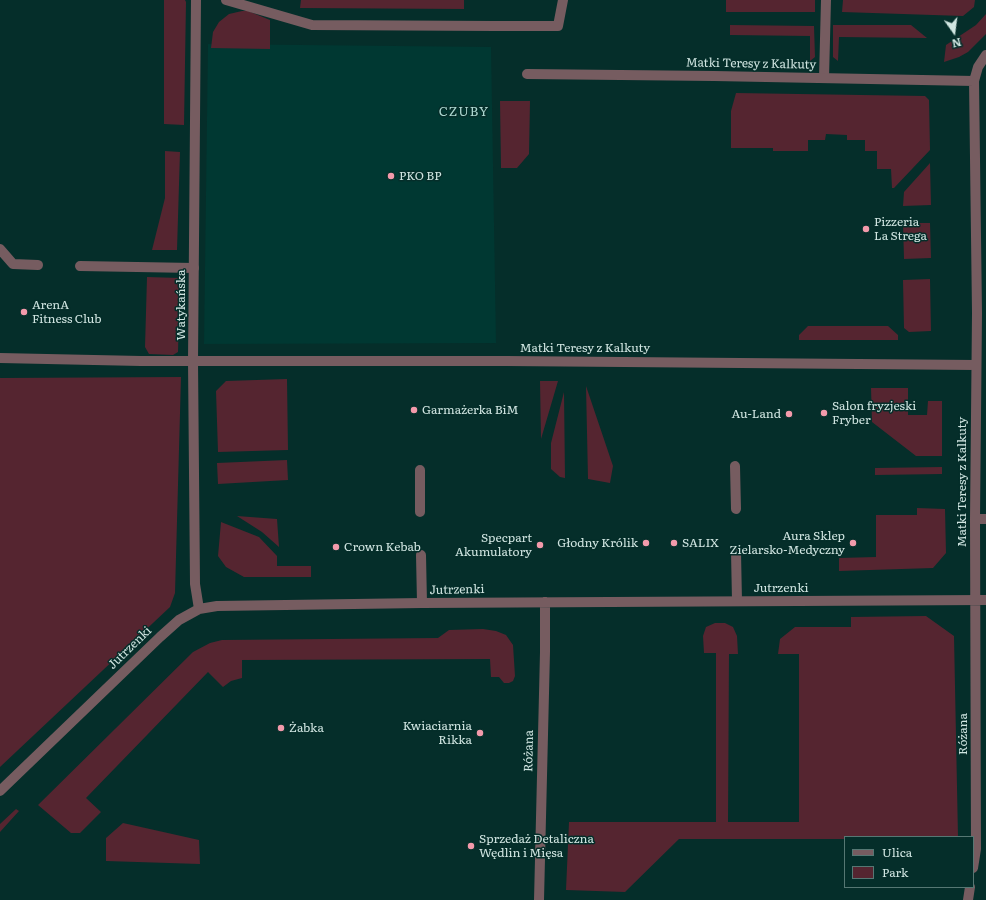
<!DOCTYPE html>
<meta charset="utf-8">
<style>
body{margin:0}
#map{position:relative;width:986px;height:900px;overflow:hidden;background:#052e2a;font-family:Literata,serif}
canvas{display:block}
.legend{position:absolute;left:844px;top:836px;width:130px;height:52px;box-sizing:border-box;background:#052e2a;border:1px solid #567773;margin:0;padding:5px 7px;list-style:none;font-size:12px;color:#d0e5e1}
.legend li{display:flex;align-items:center;gap:8px;height:20px}
.legend b{width:20px;border:1px solid #567773}
.north{position:absolute;left:934px;top:12px;width:40px;height:40px;-webkit-text-stroke:3px #052e2a;paint-order:stroke;rotate:166deg;font-size:11px;font-weight:700;line-height:16px;text-align:center;color:#d0e5e1}
.north::after{content:'';display:block;margin:auto;width:14px;height:18px;background:#d0e5e1;clip-path:polygon(50% 0,100% 100%,50% 72%,0 100%)}
</style>
<div id="map">
<canvas width="986" height="900"></canvas>
<ul class="legend">
<li><b style="height:5px;background:#765c60"></b>Ulica</li>
<li><b style="height:11px;background:#552530"></b>Park</li>
</ul>
<div class="north">N</div>
</div>
<script>
const ctx = document.querySelector('canvas').getContext('2d');
ctx.lineJoin = 'round';
function paint(path, color) { ctx.fillStyle = color; ctx.fill(path, 'evenodd'); }
const toPath = rows => new Path2D(rows.map(r => 'M' + r).join(''));
function trace(path, color, width, dash) { ctx.strokeStyle = color; ctx.lineWidth = width; ctx.lineCap = dash ? 'butt' : 'round'; ctx.setLineDash(dash || []); ctx.stroke(path); }
function drawText(font, color, halo, rows, align = 'center') {
  ctx.font = font + ' Literata,serif'; ctx.lineWidth = 3; ctx.setLineDash([]); ctx.textBaseline = 'middle'; ctx.strokeStyle = halo; ctx.fillStyle = color; for (const [text, x, y, turn = 0] of rows) {
    ctx.save(); ctx.translate(x, y); ctx.rotate((+turn || 0) * Math.PI / 180); ctx.textAlign = isNaN(turn) ? turn : align; if (halo) ctx.strokeText(text, 0, 0); ctx.fillText(text, 0, 0); ctx.restore();
  }
}
const built = toPath([
 [208,44,491,47,496,343,204,344]
]);
const green = toPath([
 [164,0,185,0,186,2,184,125,164,124],
 [301,0,464,0,464,9,300,8],
 [726,0,815,0,815,12,726,12],
 [843,0,975,0,974,7,963,16,842,12],
 [242,11,248,11,270,20,270,49,211,48,213,32,219,22,229,14],
 [986,14,986,34,968,52,959,57,944,62,946,45,976,25],
 [730,25,814,26,815,57,810,61,810,36,730,35],
 [833,25,911,25,927,38,839,37,838,61,833,57],
 [736,93,925,96,929,100,930,150,894,188,892,188,891,169,877,169,877,151,865,151,865,140,847,140,847,135,826,134,825,140,808,140,808,151,773,151,773,148,731,148,731,111],
 [500,101,530,101,529,154,517,168,501,168],
 [165,151,180,152,177,250,152,250,165,198],
 [930,163,931,205,903,206,904,192],
 [903,223,930,223,931,258,904,259],
 [147,277,180,278,178,352,173,355,149,354,145,347],
 [930,279,931,331,909,332,904,328,903,280],
 [808,326,888,326,898,335,898,340,799,340,799,335],
 [181,377,175,593,170,607,0,767,0,378],
 [287,379,288,450,218,452,216,391,226,381],
 [540,381,558,381,541,439],
 [586,386,613,466,610,483,588,479],
 [871,388,908,388,908,415,927,415,928,401,942,401,942,456,916,456,872,422],
 [564,392,565,478,560,477,551,469,551,443],
 [287,460,288,480,218,484,217,463],
 [942,467,942,474,875,475,875,468],
 [917,508,945,509,946,553,933,568,839,571,839,558,876,557,876,515,917,515],
 [237,516,277,519,279,547,262,532],
 [221,522,259,537,277,556,277,566,311,566,311,577,244,577,226,567,218,556],
 [926,616,954,636,958,837,845,837,845,839,679,839,625,892,566,890,569,822,716,822,716,653,704,653,703,636,706,627,715,623,725,623,733,627,737,636,738,654,729,654,728,822,799,822,799,654,778,654,780,639,795,627,851,627,851,617],
 [483,629,496,631,506,635,513,645,515,676,513,681,509,683,504,683,499,677,491,677,490,659,242,660,242,678,231,681,223,687,208,672,86,798,101,812,80,833,71,833,38,805,193,652,210,643,222,640,438,638,449,630],
 [16,809,19,811,0,832,0,824],
 [123,823,199,840,200,864,106,861,106,838]
]);
const service = toPath([
 [226,0,312,25,495,26,558,26,563,0],
 [824,78,826,0],
 [0,249,13,264,38,265],
 [80,266,194,268],
 [0,358,141,361,193,361],
 [735,466,736,509],
 [420,470,420,512],
 [975,519,986,519],
 [736,552,737,601],
 [421,555,422,603]
]);
const minor = toPath([
 [196,0,193,361,195,584,199,609],
 [527,74,714,76,974,81],
 [193,361,506,361,976,365],
 [0,791,160,637,179,620,199,609,217,606,422,603,986,600],
 [973,868,976,849,975,519,977,313,974,81,978,67,986,55],
 [539,900,545,652,545,602],
 [968,900,970,887]
]);
const markers = [
 [391,176,4,"#f39aab"],
 [866,229,4,"#f39aab"],
 [24,312,4,"#f39aab"],
 [414,410,4,"#f39aab"],
 [824,413,4,"#f39aab"],
 [789,414,4,"#f39aab"],
 [646,543,4,"#f39aab"],
 [674,543,4,"#f39aab"],
 [853,543,4,"#f39aab"],
 [540,545,4,"#f39aab"],
 [336,547,4,"#f39aab"],
 [281,728,4,"#f39aab"],
 [480,733,4,"#f39aab"],
 [471,846,4,"#f39aab"]
];
const streetNames = [
 ["Matki Teresy z Kalkuty",751,64,1],
 ["Watykańska",181,305,-90],
 ["Matki Teresy z Kalkuty",585,348],
 ["Matki Teresy z Kalkuty",962,482,-90],
 ["Jutrzenki",781,588],
 ["Jutrzenki",457,590,-1],
 ["Jutrzenki",130,648,-44],
 ["Różana",963,734,-90],
 ["Różana",529,751,-89]
];
const poiNames = [
 ["PKO BP",399,176],
 ["Pizzeria",874,222],
 ["La Strega",874,236],
 ["ArenA",32,305],
 ["Fitness Club",32,319],
 ["Salon fryzjeski",832,406],
 ["Fryber",832,420],
 ["Garmażerka BiM",422,410],
 ["Au-Land",781,414,"right"],
 ["Aura Sklep",845,536,"right"],
 ["Zielarsko-Medyczny",845,550,"right"],
 ["Specpart",532,538,"right"],
 ["Akumulatory",532,552,"right"],
 ["Głodny Królik",638,543,"right"],
 ["SALIX",682,543],
 ["Crown Kebab",344,547],
 ["Kwiaciarnia",472,726,"right"],
 ["Rikka",472,740,"right"],
 ["Żabka",289,728],
 ["Sprzedaż Detaliczna",479,839],
 ["Wędlin i Mięsa",479,853]
];
const neighbourhoodNames = [
 ["CZUBY",464,112]
];
paint(built, '#003832');
paint(green, '#552530');
trace(service, '#765c60', 10);
trace(minor, '#765c60', 10);
for (const [x, y, r, color] of markers) { const dot = new Path2D(); dot.arc(x, y, r, 0, 2 * Math.PI); ctx.fillStyle = color; ctx.fill(dot); trace(dot, '#052e2a', 1.5); }
drawText('12px', '#d0e5e1', '#052e2a', streetNames);
drawText('12px', '#d0e5e1', '#052e2a', poiNames, 'left');
ctx.letterSpacing = '1px';
drawText('13px', '#add7d0', '#052e2a', neighbourhoodNames);
ctx.letterSpacing = '0px';
</script>
